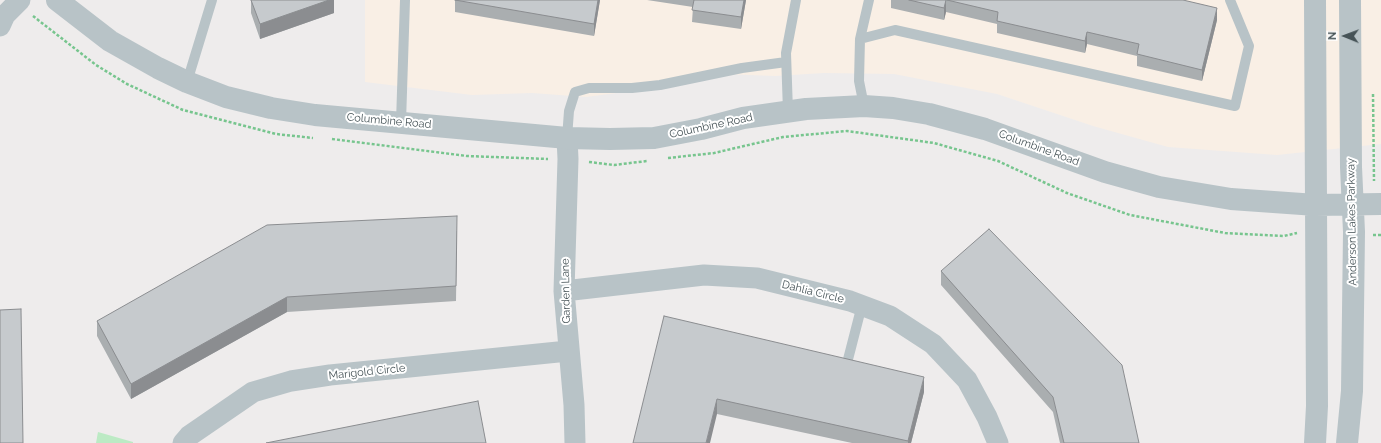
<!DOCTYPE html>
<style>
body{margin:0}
#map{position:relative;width:1381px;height:443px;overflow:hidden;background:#eeecec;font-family:Raleway,sans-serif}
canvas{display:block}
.north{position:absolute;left:1325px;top:16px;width:40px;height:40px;-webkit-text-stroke:3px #fff;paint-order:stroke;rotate:271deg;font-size:11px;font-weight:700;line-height:16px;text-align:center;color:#465357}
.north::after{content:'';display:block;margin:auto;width:14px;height:18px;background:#465357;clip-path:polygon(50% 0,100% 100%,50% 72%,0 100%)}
</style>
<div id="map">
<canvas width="1381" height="443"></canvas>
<div class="north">N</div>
</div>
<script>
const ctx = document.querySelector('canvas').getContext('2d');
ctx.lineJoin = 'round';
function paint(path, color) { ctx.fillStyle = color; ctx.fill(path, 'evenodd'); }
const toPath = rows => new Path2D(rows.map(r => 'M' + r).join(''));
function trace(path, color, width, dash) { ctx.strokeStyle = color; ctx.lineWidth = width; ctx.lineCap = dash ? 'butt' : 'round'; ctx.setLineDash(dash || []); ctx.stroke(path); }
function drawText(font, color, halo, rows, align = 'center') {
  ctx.font = font + ' Raleway,sans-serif'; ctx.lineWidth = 4; ctx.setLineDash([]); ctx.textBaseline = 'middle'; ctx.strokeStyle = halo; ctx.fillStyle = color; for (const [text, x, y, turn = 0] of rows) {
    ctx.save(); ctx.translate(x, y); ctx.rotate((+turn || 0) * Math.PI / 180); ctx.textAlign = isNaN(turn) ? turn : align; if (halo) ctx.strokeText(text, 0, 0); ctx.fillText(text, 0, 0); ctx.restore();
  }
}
const commercial = toPath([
 [365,0,1381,0,1381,144,1277,155,1168,147,1093,126,997,94,894,74,824,73,775,76,722,74,655,88,586,97,532,93,472,95,365,82]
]);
const green = toPath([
 [98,432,133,442,133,443,96,443]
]);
const path = toPath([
 [33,16,96,65,127,84,183,110,276,134,313,138],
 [1373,94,1374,181],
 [332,139,467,156,548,159],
 [668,158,714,153,783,137,847,131,934,143,998,161,1067,193,1130,215,1225,233,1284,236,1297,233],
 [589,162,614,165,647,161],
 [1373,235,1381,235]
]);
const service = toPath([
 [860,39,895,30,1235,106,1249,46,1230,0],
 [187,82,212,0],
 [864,106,859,81,860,39,869,0],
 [788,112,786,53,796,0],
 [401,122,405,0],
 [567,138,569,111,575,92,589,88,632,88,660,85,742,68,786,62],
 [845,371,862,305]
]);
const minor = toPath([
 [0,26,5,15,20,0],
 [567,138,568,159,564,291,574,405,575,443],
 [564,291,704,275,757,278,850,301,890,316,933,344,967,380,987,417,998,443],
 [183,443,189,436,253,392,291,381,330,375,568,351]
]);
const tertiary = toPath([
 [57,0,110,41,158,68,187,82,226,97,271,108,315,115,567,138,610,139,654,138,701,129,743,118,806,109,864,106,893,108,929,114,985,129,1105,172,1159,187,1231,199,1316,205,1381,204],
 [1315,443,1317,406,1315,0],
 [1347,443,1352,391,1354,232,1351,167,1350,0]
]);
const wall = toPath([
 [251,0,334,0,334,13,260,39,251,13],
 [455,0,600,0,594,36,455,12],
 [647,0,746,0,741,29,692,22,693,7],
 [891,0,1183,0,1217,20,1202,81,1137,66,1137,56,1087,44,1085,53,997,33,997,24,946,12,944,20,891,8],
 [457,231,456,301,287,312,131,399,97,336,97,321],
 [941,271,1139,443,1060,443,1053,412,941,285],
 [664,316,924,392,911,443,852,443,717,414]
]);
const shadedWall = toPath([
 [329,0,334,0,334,13,260,39,260,24],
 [598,0,600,0,594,36,594,24],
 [744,0,746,0,741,29,741,17],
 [946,0,946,12,944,20,944,8],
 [1217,8,1217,20,1202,81,1202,70],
 [1087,32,1087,44,1085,53,1085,41],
 [287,297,287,312,131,399,131,384],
 [924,377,924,392,911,443,908,443,908,441],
 [717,399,717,414,710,443,706,443]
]);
const building = toPath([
 [251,0,329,0,260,24,251,0],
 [455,0,598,0,594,24,455,0],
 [694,0,744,0,741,17,692,10,694,0],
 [909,0,946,0,944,8,909,0],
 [947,0,1183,0,1217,8,1202,70,1137,54,1139,44,1087,32,1085,41,997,21,998,12,947,0],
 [457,216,456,286,287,297,131,384,97,321,267,225,457,216],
 [989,229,1122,365,1139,443,1064,443,1053,397,941,271,989,229],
 [21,309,23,443,0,443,0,310,21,309],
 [664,316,924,377,908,441,717,399,706,443,633,443,664,316],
 [478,401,486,443,266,443,478,401]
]);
const streetNames = [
 ["Columbine Road",389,121,5],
 ["Columbine Road",711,126,-12],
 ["Columbine Road",1039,148,20],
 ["Anderson Lakes Parkway",1352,222,-91],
 ["Garden Lane",566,291,-91],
 ["Dahlia Circle",813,292,14],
 ["Marigold Circle",367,372,-6]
];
paint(commercial, '#f9efe5');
paint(green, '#bceac4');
trace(path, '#77c58e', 2.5, [3, 2]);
trace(service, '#b8c3c7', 10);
trace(minor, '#b8c3c7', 21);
trace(tertiary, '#b8c3c7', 22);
paint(wall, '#aaaeb0');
paint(shadedWall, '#8b8d90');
paint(building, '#c6cacd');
trace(building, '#8b8d90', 1);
drawText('11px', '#465357', '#fff', streetNames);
</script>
